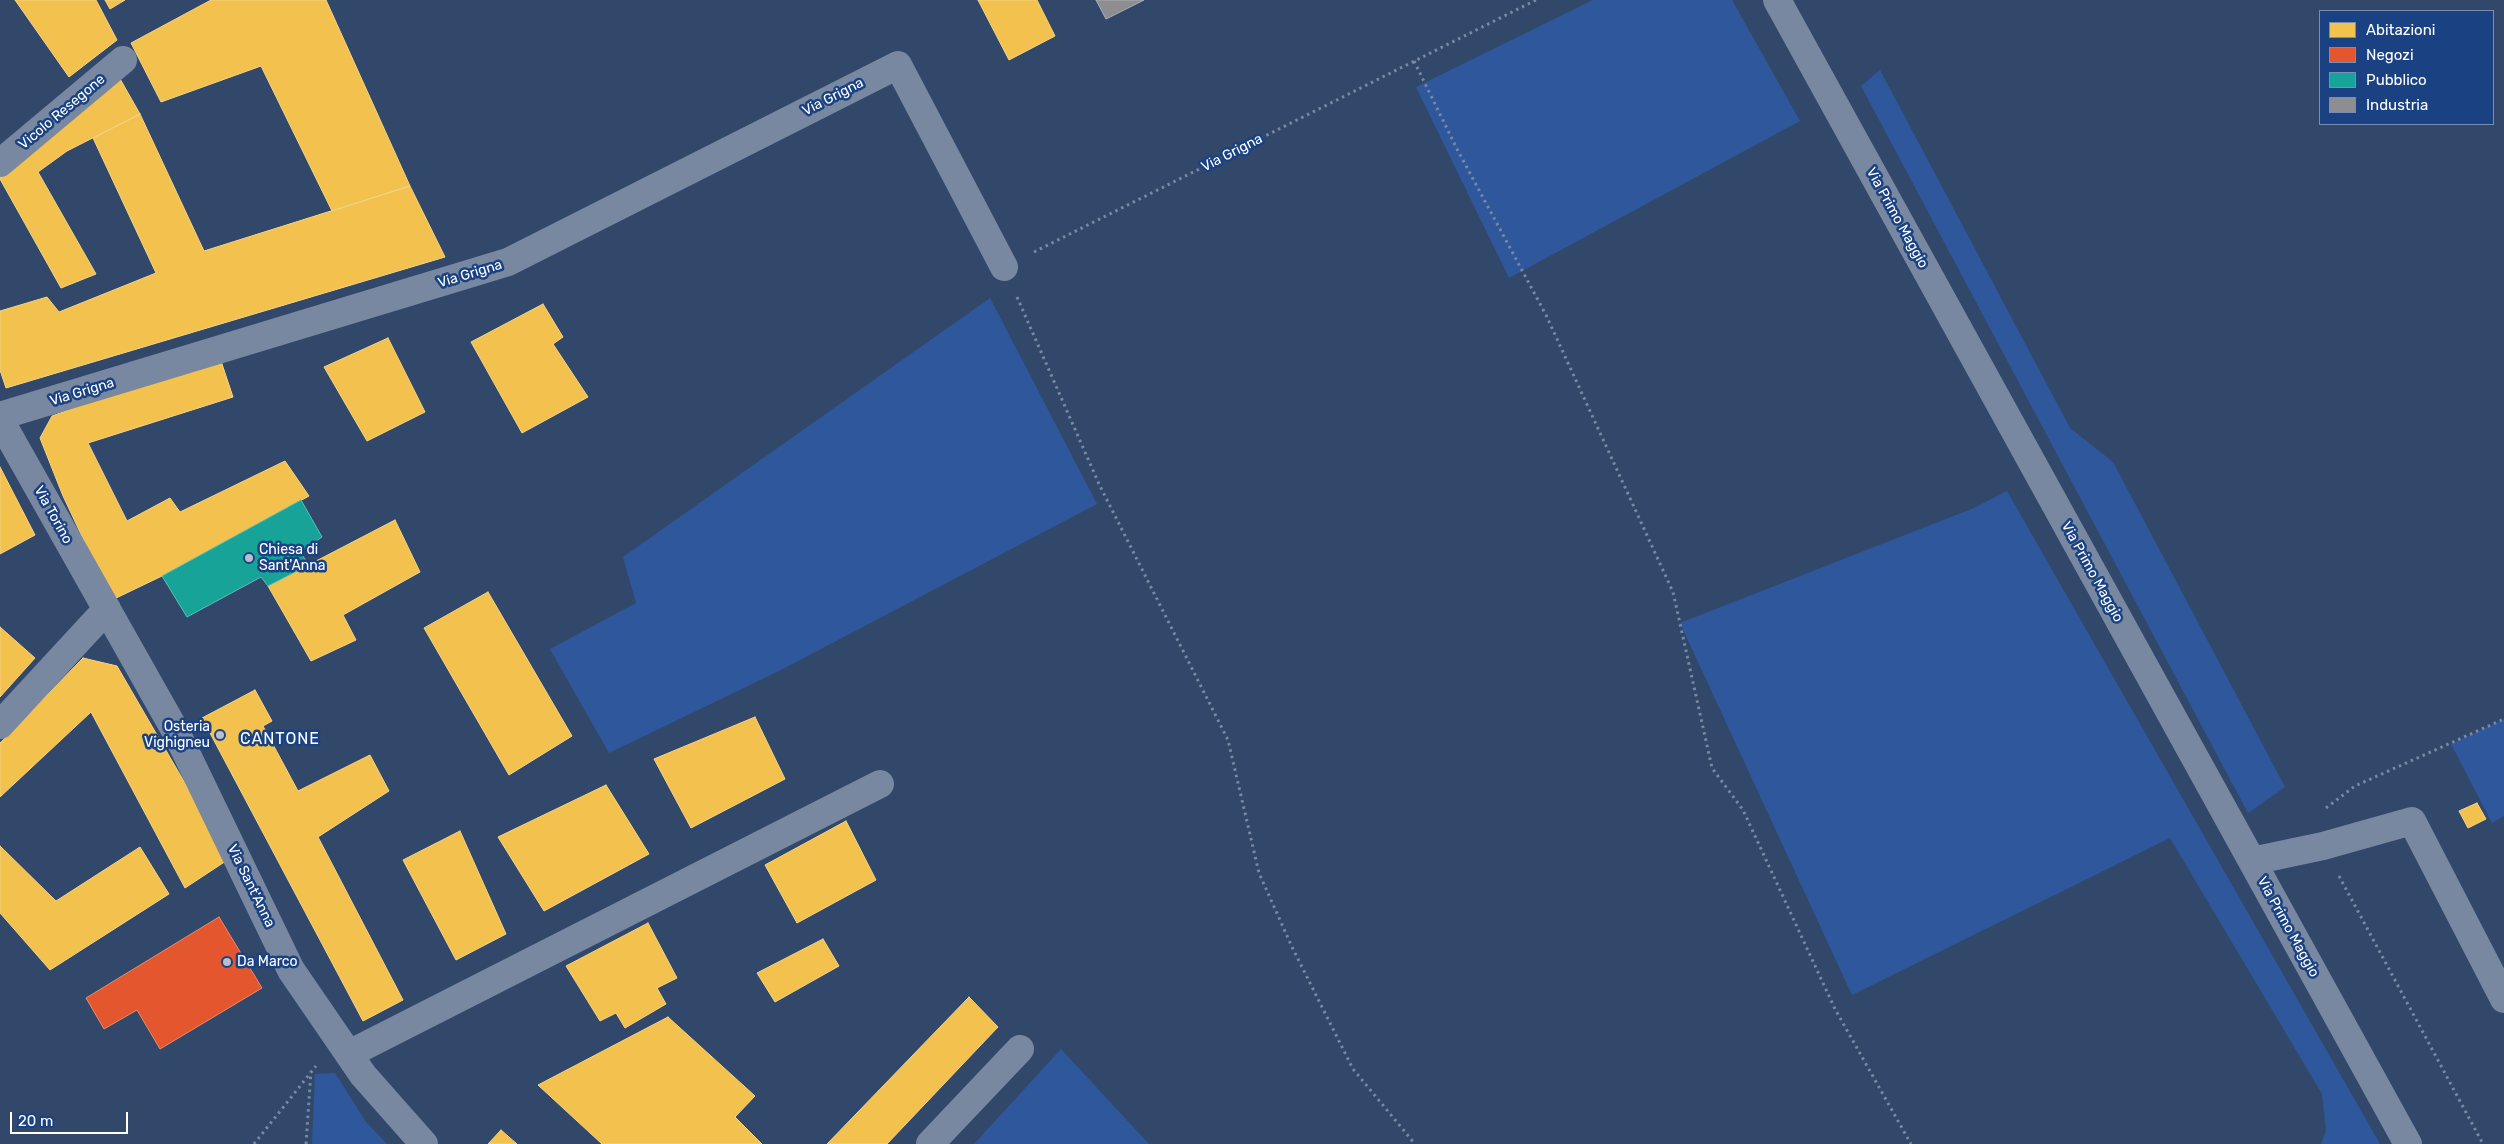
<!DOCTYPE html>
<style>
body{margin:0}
#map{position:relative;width:2504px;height:1144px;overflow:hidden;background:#32486b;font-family:Rubik,sans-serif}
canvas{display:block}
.legend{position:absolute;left:2319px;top:10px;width:175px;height:115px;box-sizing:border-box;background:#1a4283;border:1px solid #768eb5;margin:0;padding:6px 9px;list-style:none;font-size:15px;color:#fff}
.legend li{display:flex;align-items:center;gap:10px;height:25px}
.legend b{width:25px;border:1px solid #768eb5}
.scale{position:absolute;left:10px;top:1112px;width:118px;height:22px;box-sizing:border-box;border:2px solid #fff;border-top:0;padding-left:6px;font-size:15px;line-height:18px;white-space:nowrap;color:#fff;-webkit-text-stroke:4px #1a4283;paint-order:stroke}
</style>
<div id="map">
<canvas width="2504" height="1144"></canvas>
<ul class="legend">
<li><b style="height:14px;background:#f2c14e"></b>Abitazioni</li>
<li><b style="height:14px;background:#e4572e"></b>Negozi</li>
<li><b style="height:14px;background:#17a398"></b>Pubblico</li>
<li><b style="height:14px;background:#8d8d92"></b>Industria</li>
</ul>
<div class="scale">20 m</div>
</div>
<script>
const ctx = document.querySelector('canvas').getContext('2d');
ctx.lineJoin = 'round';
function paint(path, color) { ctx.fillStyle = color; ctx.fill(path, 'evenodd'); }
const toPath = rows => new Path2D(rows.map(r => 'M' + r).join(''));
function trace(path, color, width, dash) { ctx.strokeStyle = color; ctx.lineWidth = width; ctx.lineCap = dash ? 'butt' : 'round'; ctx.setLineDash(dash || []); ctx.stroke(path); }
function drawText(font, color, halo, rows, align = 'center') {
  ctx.font = font + ' Rubik,sans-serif'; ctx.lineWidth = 5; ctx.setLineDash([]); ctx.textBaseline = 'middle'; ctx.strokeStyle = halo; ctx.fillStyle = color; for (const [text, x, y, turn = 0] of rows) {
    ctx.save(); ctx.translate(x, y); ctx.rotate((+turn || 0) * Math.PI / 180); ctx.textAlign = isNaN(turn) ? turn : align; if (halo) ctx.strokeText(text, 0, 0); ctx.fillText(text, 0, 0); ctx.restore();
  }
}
const green = toPath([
 [1593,0,1732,0,1800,121,1509,278,1416,87],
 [1880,70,2070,428,2113,462,2285,787,2248,813,1861,86],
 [990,298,1097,504,779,671,609,753,550,649,636,603,623,557],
 [2007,491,2380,1144,2321,1144,2326,1131,2322,1094,2170,838,1852,995,1680,623,1974,508],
 [2504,719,2504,816,2492,823,2451,744],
 [1061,1049,1149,1144,974,1144],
 [335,1073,366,1122,387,1144,312,1144,315,1074]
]);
const homes = toPath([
 [15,0,96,0,117,40,69,77,15,0],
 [105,0,125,0,110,9,105,0],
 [211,0,326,0,410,186,332,211,261,66,161,102,131,43,211,0],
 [978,0,1037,0,1055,36,1009,60,978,0],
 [119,77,140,114,67,151,38,172,96,274,61,288,0,179,0,174,119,77],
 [140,114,204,251,410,186,445,257,6,388,0,370,0,311,47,297,59,312,156,273,93,138,140,114],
 [543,304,563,337,553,344,588,397,522,433,471,342,543,304],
 [388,338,425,412,367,441,324,367,388,338],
 [219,355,233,397,88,443,127,521,170,498,180,512,285,461,309,496,162,576,112,600,63,496,40,438,52,416,219,355],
 [0,467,35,535,0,554,0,467],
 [395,520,420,572,343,615,356,640,311,661,268,586,395,520],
 [488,592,572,736,509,775,424,628,488,592],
 [0,627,35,658,0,697,0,627],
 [83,658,117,666,229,859,185,888,91,712,0,797,0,743,83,658],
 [255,690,272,721,263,726,298,791,370,755,389,791,318,837,403,1000,363,1021,202,718,255,690],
 [755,717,785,779,691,828,654,759,755,717],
 [606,785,649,854,544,911,498,837,606,785],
 [2477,803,2486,819,2468,828,2459,811,2477,803],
 [846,821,876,880,797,923,765,865,846,821],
 [460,831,506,934,456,960,403,860,460,831],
 [0,846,56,901,140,847,169,894,50,970,0,913,0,846],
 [648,923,677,978,657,988,666,1004,625,1028,616,1013,600,1021,566,966,648,923],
 [823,939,839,966,775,1002,757,973,823,939],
 [969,997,998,1027,887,1144,827,1144,969,997],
 [668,1017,755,1096,735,1117,762,1144,602,1144,538,1085,668,1017],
 [501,1130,517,1144,488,1144,501,1130]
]);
const shops = toPath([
 [219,917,262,988,160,1049,137,1010,104,1029,86,998,219,917]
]);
const public = toPath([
 [301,500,322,537,300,552,309,565,268,586,261,577,187,617,162,576,301,500]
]);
const industry = toPath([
 [1096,0,1144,0,1106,19,1096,0]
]);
const path = toPath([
 [1414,61,1457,149,1546,315,1673,592,1712,768,1743,810,1835,1009,1911,1144],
 [1034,252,1536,0],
 [1017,297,1099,484,1228,740,1259,873,1292,947,1353,1069,1415,1144],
 [2326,808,2355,786,2504,719],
 [2339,876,2483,1144],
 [254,1144,316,1066],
 [306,1144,311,1071]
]);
const minor = toPath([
 [1777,0,2408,1144],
 [0,163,123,60],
 [0,416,508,262,898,65,1004,267],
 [0,420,176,732,291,970,363,1075,424,1144],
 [0,725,107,609],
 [2252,861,2323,846,2412,821,2504,999],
 [349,1054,880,784],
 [930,1144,1020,1049]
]);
const markers = [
 [249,558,5,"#b7bfcb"],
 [220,735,5,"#b7bfcb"],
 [227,962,5,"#b7bfcb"]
];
const streetNames = [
 ["Via Grigna",833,97,-27],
 ["Vicolo Resegone",62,112,-40],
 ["Via Grigna",1232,153,-27],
 ["Via Primo Maggio",1897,218,61],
 ["Via Grigna",470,274,-17],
 ["Via Grigna",82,392,-17],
 ["Via Torino",53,515,61],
 ["Via Primo Maggio",2092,572,61],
 ["Via Sant'Anna",251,886,64],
 ["Via Primo Maggio",2288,927,61]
];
const poiNames = [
 ["Chiesa di",259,550],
 ["Sant'Anna",259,566],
 ["Osteria",210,727,"right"],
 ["Vighigneu",210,743,"right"],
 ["Da Marco",237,962]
];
const quarterNames = [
 ["CANTONE",280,739]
];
paint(green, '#2e589b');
paint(homes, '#f2c14e');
trace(homes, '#f6d483', 1);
paint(shops, '#e4572e');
trace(shops, '#ec896d', 1);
paint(public, '#17a398');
trace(public, '#5dbfb7', 1);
paint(industry, '#8d8d92');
trace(industry, '#afafb3', 1);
trace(path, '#7888a1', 3, [2.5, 4]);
trace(minor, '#7888a1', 28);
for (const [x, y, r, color] of markers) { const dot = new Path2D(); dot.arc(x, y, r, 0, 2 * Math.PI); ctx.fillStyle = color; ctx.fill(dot); trace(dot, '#1a4283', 2); }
drawText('14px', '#fff', '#1a4283', streetNames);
drawText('14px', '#fff', '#1a4283', poiNames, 'left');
ctx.letterSpacing = '1px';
drawText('16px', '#fff', '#1a4283', quarterNames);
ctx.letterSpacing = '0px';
</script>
